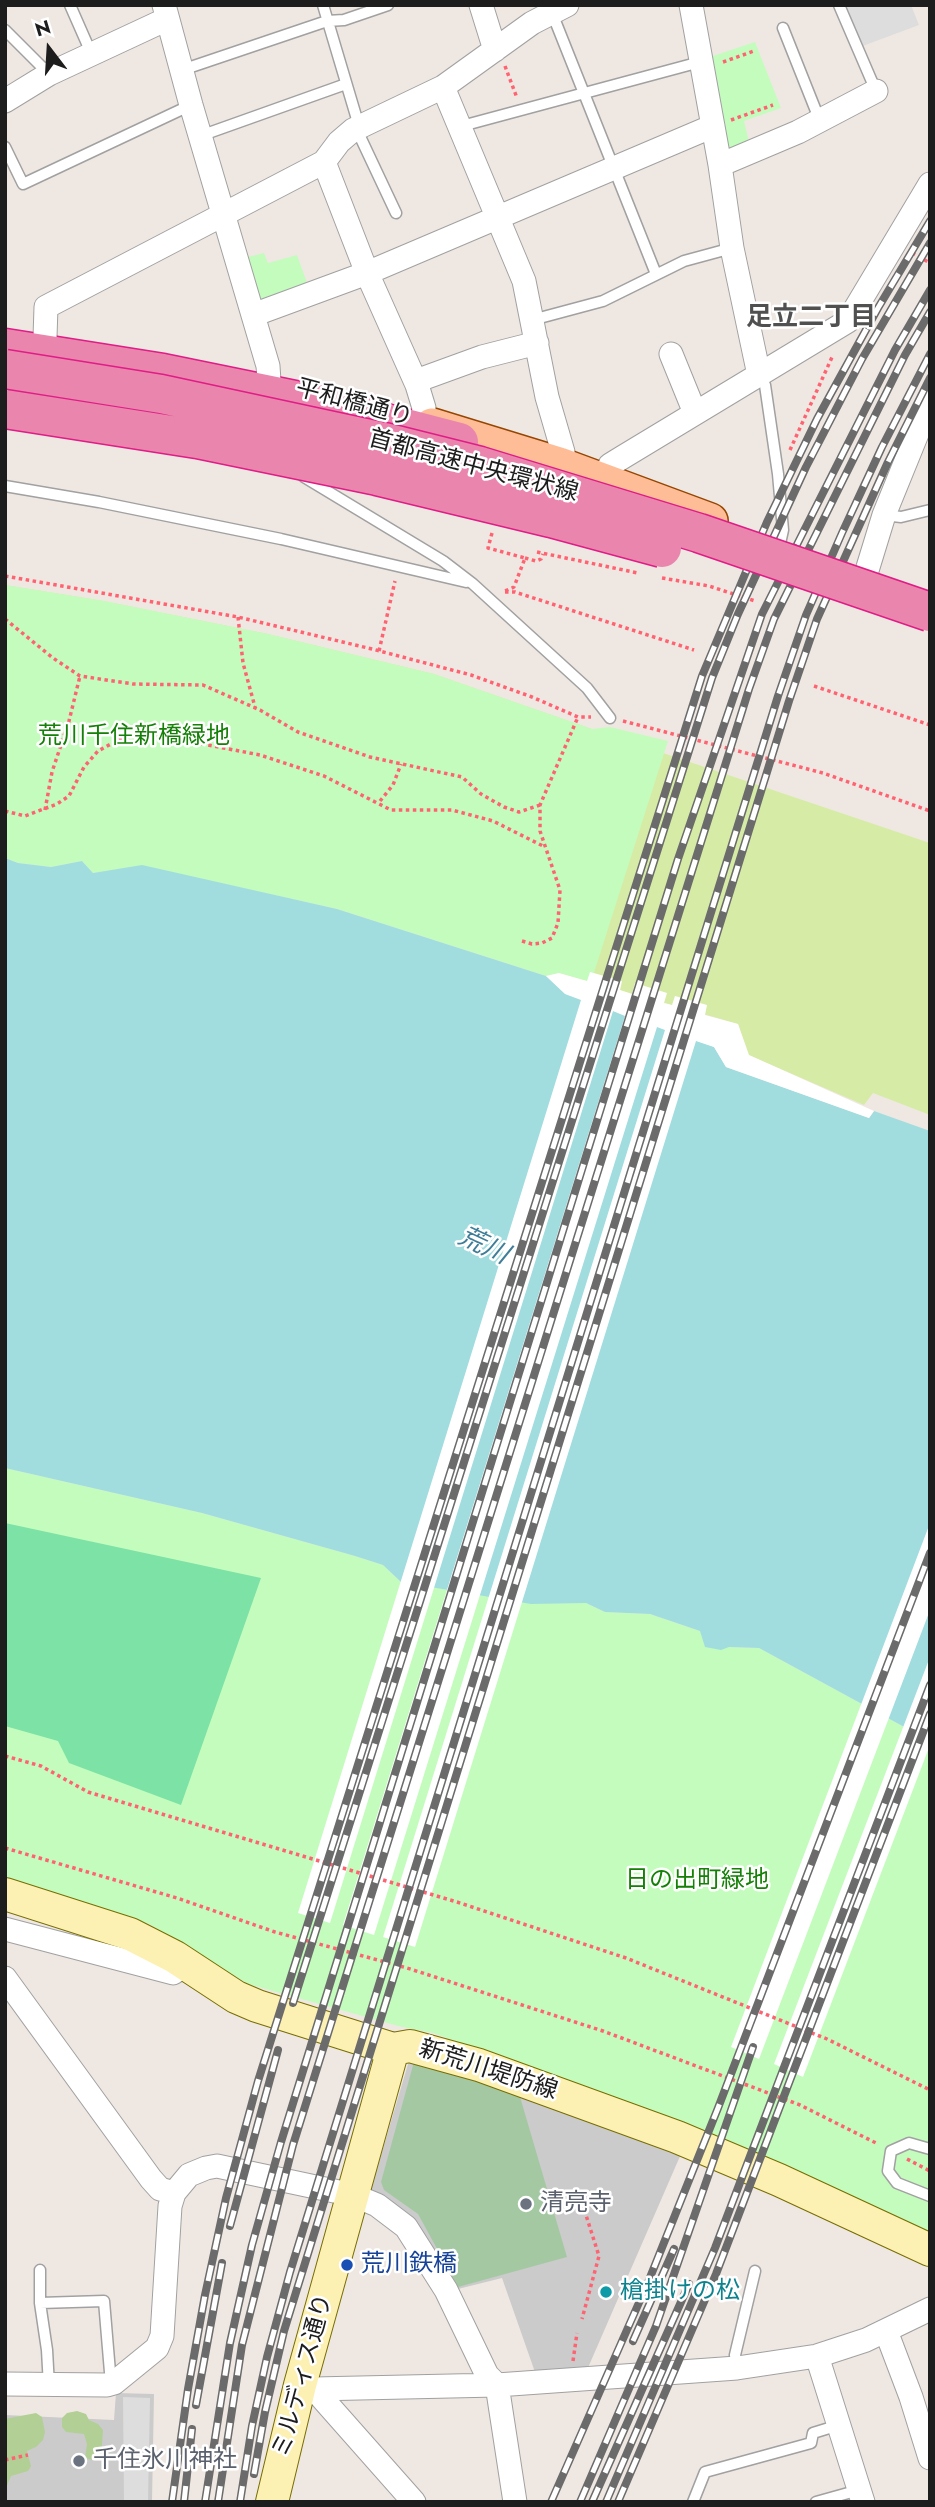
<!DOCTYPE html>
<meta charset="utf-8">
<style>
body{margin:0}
#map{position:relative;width:935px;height:2507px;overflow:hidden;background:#efe8e2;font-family:Jost,sans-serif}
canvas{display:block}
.frame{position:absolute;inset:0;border:7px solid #1d1d1d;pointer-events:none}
.north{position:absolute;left:14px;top:14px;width:70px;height:70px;-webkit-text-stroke:5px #fff;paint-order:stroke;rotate:343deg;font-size:19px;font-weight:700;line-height:28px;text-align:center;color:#1d1d1d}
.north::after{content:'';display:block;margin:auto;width:24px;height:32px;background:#1d1d1d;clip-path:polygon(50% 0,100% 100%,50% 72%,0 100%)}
</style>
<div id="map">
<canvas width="935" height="2507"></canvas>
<div class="frame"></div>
<div class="north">N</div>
</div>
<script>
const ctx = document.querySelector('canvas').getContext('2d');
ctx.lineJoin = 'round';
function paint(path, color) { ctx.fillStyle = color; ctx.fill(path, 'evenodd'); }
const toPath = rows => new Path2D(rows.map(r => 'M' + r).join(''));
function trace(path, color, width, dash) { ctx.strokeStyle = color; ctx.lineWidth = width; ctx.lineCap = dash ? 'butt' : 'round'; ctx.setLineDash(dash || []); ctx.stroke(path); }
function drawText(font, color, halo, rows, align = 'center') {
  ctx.font = font + ' Jost,"Noto Sans JP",sans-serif'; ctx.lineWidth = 5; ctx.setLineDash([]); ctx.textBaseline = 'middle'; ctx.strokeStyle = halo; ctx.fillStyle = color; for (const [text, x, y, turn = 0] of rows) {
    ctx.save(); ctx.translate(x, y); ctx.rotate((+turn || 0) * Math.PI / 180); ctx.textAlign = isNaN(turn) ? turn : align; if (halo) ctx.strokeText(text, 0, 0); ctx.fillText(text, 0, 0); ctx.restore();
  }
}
const religious = toPath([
 [411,2054,681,2154,587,2370,536,2375,502,2278,454,2290,414,2219,371,2189],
 [116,2393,154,2394,152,2502,5,2502,5,2415,114,2420]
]);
const grass = toPath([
 [5,585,104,601,268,634,434,674,592,729,930,843,930,1115,873,1093,864,1105,748,1055,738,1024,559,973,546,874,5,858]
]);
const forest = toPath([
 [77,2411,86,2414,89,2420,98,2424,103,2430,101,2459,93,2460,85,2458,87,2444,84,2434,66,2432,62,2427,62,2418,67,2413],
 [36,2413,42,2417,45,2432,43,2440,36,2447,27,2451,31,2466,28,2471,11,2476,5,2490,5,2419]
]);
const cemetery = toPath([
 [415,2058,518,2090,567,2257,458,2287,418,2214,384,2190,381,2182]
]);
const park = toPath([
 [755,42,781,108,744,121,751,150,721,163,701,60],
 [264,253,268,263,297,255,310,291,256,310,240,259],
 [5,585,104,601,268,634,434,674,592,729,610,727,668,741,591,982,559,973,546,976,337,909,142,866,93,873,82,861,51,867,18,863,5,858],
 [5,1468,202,1513,355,1556,383,1565,401,1582,531,1603,586,1603,605,1612,650,1614,700,1631,729,1647,759,1648,930,1741,930,2237,697,2127,433,2033,398,2026,248,1984,149,1924,5,1878]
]);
const pitch = toPath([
 [5,1523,261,1578,181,1805,69,1763,58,1741,5,1726]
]);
const parking = toPath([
 [843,5,911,5,919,25,860,47],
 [123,2397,150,2398,148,2502,124,2502]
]);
const water = toPath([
 [5,858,18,863,51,867,82,861,93,873,142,865,337,909,546,976,566,994,714,1047,726,1067,869,1118,874,1111,930,1131,930,1741,759,1648,729,1647,721,1650,705,1647,700,1631,650,1614,605,1612,586,1603,531,1604,401,1582,383,1565,355,1556,202,1513,5,1468]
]);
const pier = toPath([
 [590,972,622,981,620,990,632,994,635,983,667,993,664,1003,672,1005,675,996,707,1005,705,1015,738,1024,749,1055,874,1111,869,1118,726,1067,714,1047,696,1041,415,1947,383,1937,665,1030,657,1027,374,1935,343,1925,625,1016,613,1011,330,1923,298,1913,581,1000,565,994,546,976,559,973,587,981],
 [930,1523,930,1610,759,2059,731,2047],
 [930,1657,930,1745,803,2077,774,2064]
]);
const path = toPath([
 [723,62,754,51],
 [505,66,517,98],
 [731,120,773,105],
 [912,253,930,263],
 [790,450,833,355],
 [492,533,488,548,525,558,514,587,505,591],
 [537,552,638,573],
 [525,558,536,561,541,559,543,554],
 [5,576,238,617,372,649,471,675,532,697,578,717,591,717],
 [662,578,709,586,755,601],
 [505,592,515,592,694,650],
 [238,617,243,663,255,707],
 [5,619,53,658,80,676,133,684,203,685,260,710,298,732,370,757,462,777,481,794,504,807,519,812,540,805],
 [379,651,395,581],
 [814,686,930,725],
 [623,721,823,773,930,811],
 [380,801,393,785,401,764],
 [45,810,52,772,69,721,80,676],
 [5,811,25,816,57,804,69,796,84,767,98,751,122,738,151,734,260,755,324,776,391,810,452,810,493,821,545,847],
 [522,941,532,944,542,943,552,938,558,923,560,890,540,831,540,805,578,717],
 [5,1756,41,1766,88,1792,457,1902,626,1958,827,2039,930,2090],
 [5,1848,177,1898,275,1932,407,1968,603,2031,800,2105,878,2144],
 [907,2159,930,2171],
 [578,2190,599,2256,582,2319],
 [573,2361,577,2333],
 [5,2460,28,2455]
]);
const lane = toPath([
 [70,5,92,55],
 [323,5,359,126],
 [839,5,876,91],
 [552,13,656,274],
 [783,28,820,121],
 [5,30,49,74],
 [182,70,327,21,344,20,388,5],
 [458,127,700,62],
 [356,128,396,213],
 [200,136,346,84],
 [5,147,23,184,191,105],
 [532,320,603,301,684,261,732,248],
 [759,375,765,385,778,474,783,530,779,548],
 [304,477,443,561,473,584,587,688,610,718],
 [5,486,99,502,281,539,466,582],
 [884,515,901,517,930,510],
 [930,2149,909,2143,891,2151,888,2171,897,2183,930,2196],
 [40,2270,40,2303,47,2350,49,2386],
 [40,2303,104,2301,111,2384],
 [737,2368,735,2355,755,2271],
 [693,2502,705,2472,811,2443,813,2433,839,2425],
 [816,2502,859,2490]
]);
const street = toPath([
 [164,5,191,105,268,366,269,381],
 [481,5,495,50],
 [691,5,720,165,732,248,759,375],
 [443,87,524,281,547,397,563,452,559,465],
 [5,101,49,74,167,19],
 [324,162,367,273,417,385,424,408,422,423],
 [720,165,798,132,876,91],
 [253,315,367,273,713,126],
 [45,337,46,307,324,162,339,142,353,130,443,87,532,23,567,5],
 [671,354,695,413],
 [416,381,482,357,537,343],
 [604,480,610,465,623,457,848,321,930,184],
 [865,577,884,515,930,402],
 [5,1929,173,1973,185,1965],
 [5,1978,151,2179,160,2189,174,2193],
 [886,2331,911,2397,930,2458],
 [817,2356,863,2502],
 [5,2384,107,2385,114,2383,157,2348,162,2336,170,2206,174,2193,189,2175,206,2168,217,2166,353,2195,377,2205,406,2227,446,2290,487,2375,497,2385,515,2502],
 [300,2385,314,2389,497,2385,737,2368,817,2356,866,2340,930,2309],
 [314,2389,414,2502]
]);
const secondary = toPath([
 [5,1894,130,1934,175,1957,236,1997,257,2006,393,2049,410,2046,479,2065,677,2137,779,2180,930,2250],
 [272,2502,300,2385,393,2049]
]);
const primary = toPath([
 [432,426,559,465,710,521]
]);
const highway = toPath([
 [5,348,163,373,305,402,459,442]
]);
const rail = toPath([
 [293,2003,712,678,738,614,806,467,862,359,930,243],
 [230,2226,278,2050],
 [633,2341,674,2249],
 [196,2405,222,2263],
 [254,2474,265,2412,284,2331,789,701,817,619,888,462,930,378],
 [172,2502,188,2389,205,2295,226,2198,258,2081,702,676,767,522,817,419,878,308,930,221],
 [184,2502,192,2429],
 [205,2502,230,2343,252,2245,281,2142,678,859,762,614,895,350,930,290],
 [218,2502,242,2345,293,2145,749,689,774,619,905,355,930,312],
 [240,2502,252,2426,267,2357,290,2272,778,696,806,615,842,533,882,447,930,354],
 [551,2502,649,2280,718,2108,930,1553],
 [580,2502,656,2326,753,2047],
 [592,2502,689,2284],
 [606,2502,715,2248,930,1685],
 [618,2502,716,2274,930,1714]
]);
const highwayBridge = toPath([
 [5,369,161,394,384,442,480,466,699,533,930,612],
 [5,409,197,439,377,476,551,518,662,548]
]);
const markers = [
 [526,2204,7,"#6b7280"],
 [347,2265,7,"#1a4fb4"],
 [606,2292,7,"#0f9aa8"],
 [79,2461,7,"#6b7280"]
];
const streetNames = [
 ["平和橋通り",354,404,15],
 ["首都高速中央環状線",473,467,15],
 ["新荒川堤防線",488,2071,18],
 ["ミルディス通り",304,2376,-75]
];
const parkNames = [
 ["荒川千住新橋緑地",134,737],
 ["日の出町緑地",697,1881]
];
const worshipNames = [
 ["清亮寺",540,2204],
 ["千住氷川神社",93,2461]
];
const transitNames = [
 ["荒川鉄橋",361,2265]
];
const cultureNames = [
 ["槍掛けの松",620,2292]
];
const neighbourhoodNames = [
 ["足立二丁目",811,319]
];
const waterNames = [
 ["荒川",483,1247,25]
];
paint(religious, '#cbcbcb');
paint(grass, '#d6eca6');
paint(forest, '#b2d095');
paint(cemetery, '#a4c9a2');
paint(park, '#c4fcbd');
paint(pitch, '#7ce2a6');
paint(parking, '#ddd');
paint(water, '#a1dddf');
paint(pier, '#fff');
trace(lane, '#a1a1a1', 13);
trace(street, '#a1a1a1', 25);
trace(secondary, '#786d00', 34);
trace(primary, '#964600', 38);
trace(highway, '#e01c87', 41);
trace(path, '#ff6372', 3.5, [3.5, 3.5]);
trace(lane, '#fff', 10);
trace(street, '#fff', 23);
trace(secondary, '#fcf1b3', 32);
trace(primary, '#ffbd97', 35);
trace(highway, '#ea86ad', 38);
trace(rail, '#6b6b6b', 8);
trace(rail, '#fff', 5, [16]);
trace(highwayBridge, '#e01c87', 41, []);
trace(highwayBridge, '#ea86ad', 38);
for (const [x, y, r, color] of markers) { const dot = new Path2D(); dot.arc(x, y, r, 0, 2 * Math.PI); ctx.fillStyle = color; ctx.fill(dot); trace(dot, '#fff', 2.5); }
drawText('24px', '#1d1d1d', '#fff', streetNames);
drawText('24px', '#158007', '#fff', parkNames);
drawText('24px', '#5b616d', '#fff', worshipNames, 'left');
drawText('24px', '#164399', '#fff', transitNames, 'left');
drawText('24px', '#0d838f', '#fff', cultureNames, 'left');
drawText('bold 26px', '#505050', '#fff', neighbourhoodNames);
drawText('italic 26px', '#3e7e99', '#fff', waterNames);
</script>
